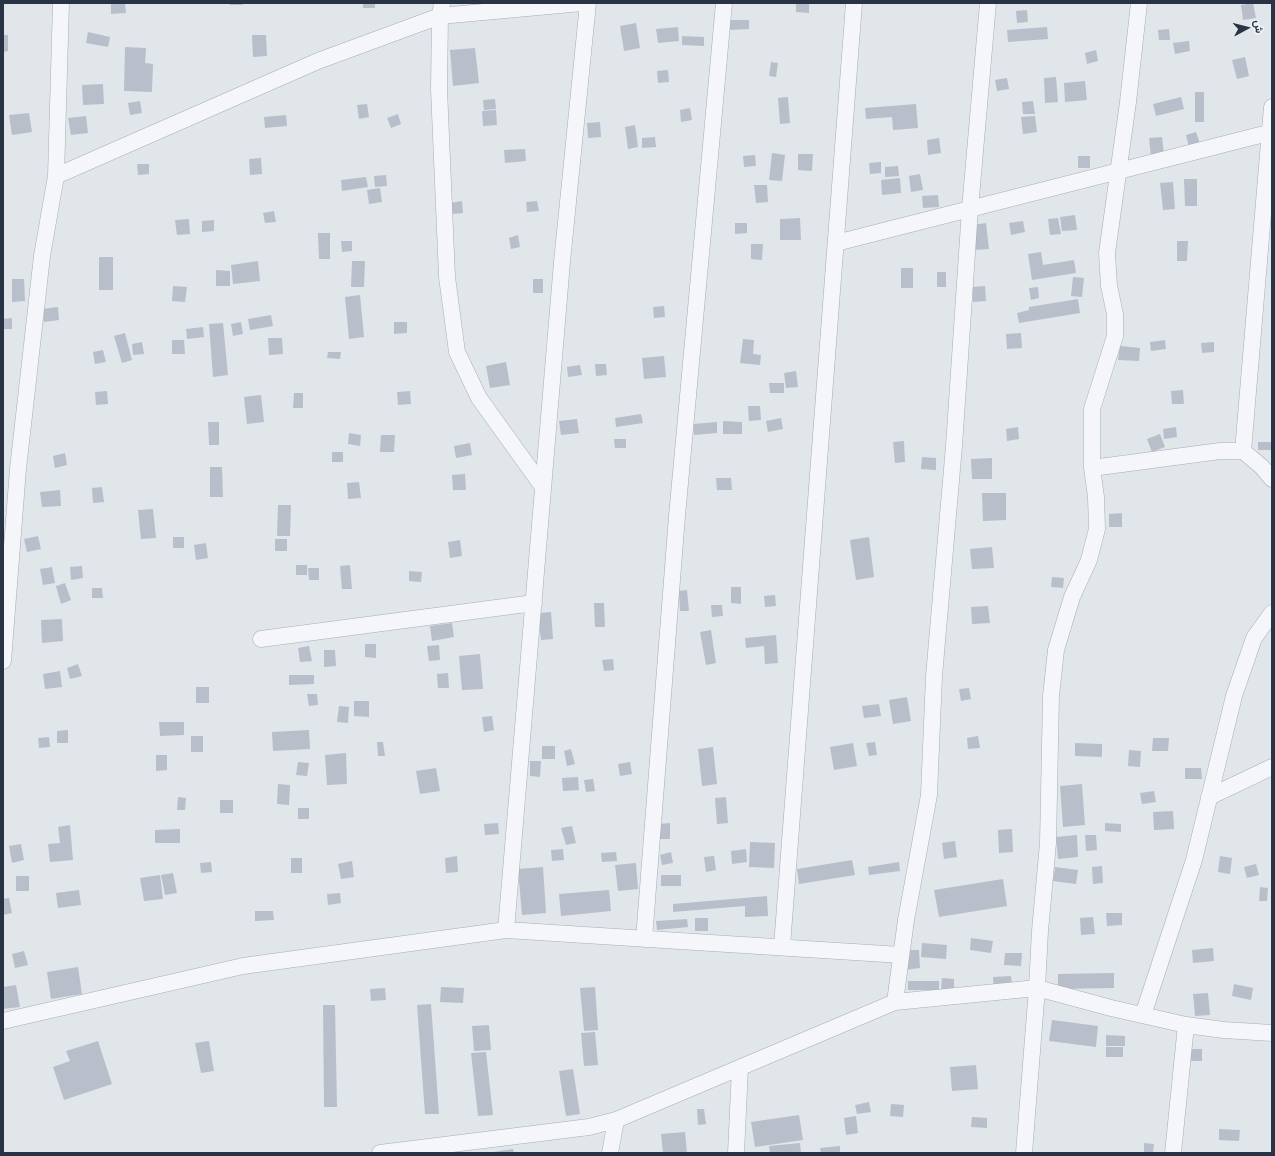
<!DOCTYPE html>
<meta charset="utf-8">
<style>
body{margin:0}
#map{position:relative;width:1275px;height:1156px;overflow:hidden;background:#e1e6eb;font-family:"Archivo Narrow",Vazirmatn,sans-serif}
canvas{display:block}
.frame{position:absolute;inset:0;border:4px solid #283345;pointer-events:none}
.north{position:absolute;left:1227px;top:8px;width:40px;height:40px;-webkit-text-stroke:3px #f1f4f8;paint-order:stroke;rotate:83deg;font-size:11px;font-weight:700;line-height:16px;text-align:center;color:#283345}
.north::after{content:'';display:block;margin:auto;width:14px;height:18px;background:#283345;clip-path:polygon(50% 0,100% 100%,50% 72%,0 100%)}
</style>
<div id="map">
<canvas width="1275" height="1156"></canvas>
<div class="frame"></div>
<div class="north">ش</div>
</div>
<script>
const ctx = document.querySelector('canvas').getContext('2d');
ctx.lineJoin = 'round';
function paint(path, color) { ctx.fillStyle = color; ctx.fill(path, 'evenodd'); }
const toPath = rows => new Path2D(rows.map(r => 'M' + r).join(''));
function trace(path, color, width, dash) { ctx.strokeStyle = color; ctx.lineWidth = width; ctx.lineCap = dash ? 'butt' : 'round'; ctx.setLineDash(dash || []); ctx.stroke(path); }
const building = toPath([
 [111,3,125,3,126,13,111,14],
 [230,3,243,3,243,5,230,5],
 [363,3,375,3,375,8,363,8],
 [796,3,809,3,809,13,796,12],
 [1253,3,1256,18,1243,20,1241,5],
 [1027,10,1028,22,1017,23,1016,11],
 [727,20,749,20,749,29,728,30],
 [636,23,640,48,624,51,620,26],
 [678,27,679,41,658,43,656,29],
 [1047,27,1048,39,1008,42,1007,30],
 [1169,29,1170,40,1159,40,1158,30],
 [88,32,110,37,108,47,86,43],
 [3,35,8,35,8,51,3,52],
 [252,35,266,35,267,56,253,57],
 [682,36,704,37,704,46,682,45],
 [1189,41,1190,51,1175,54,1173,43],
 [125,47,146,48,145,63,153,64,152,92,124,91],
 [475,48,479,83,453,86,450,50],
 [1096,50,1098,61,1087,64,1085,53],
 [1245,57,1249,76,1237,79,1232,60],
 [771,62,778,63,776,77,769,76],
 [668,70,669,82,658,83,657,71],
 [1056,77,1058,102,1045,103,1044,78],
 [1007,78,1009,89,997,91,995,80],
 [1085,81,1087,100,1065,102,1064,83],
 [103,84,104,104,83,105,82,85],
 [1195,92,1204,92,1204,122,1195,122],
 [788,97,790,123,780,124,778,98],
 [1181,97,1184,109,1156,116,1153,104],
 [495,99,496,109,484,110,483,100],
 [140,101,142,113,130,115,128,103],
 [1033,101,1035,114,1023,114,1022,102],
 [367,104,369,117,359,119,357,105],
 [916,104,918,128,893,130,892,117,866,119,865,108],
 [690,108,692,120,681,122,680,110],
 [496,110,497,125,483,126,482,111],
 [29,113,32,132,12,135,9,115],
 [398,114,401,124,391,128,387,118],
 [286,115,287,126,265,128,264,117],
 [86,116,88,133,71,135,68,118],
 [1035,116,1037,132,1023,134,1021,117],
 [600,122,601,137,588,138,587,123],
 [635,125,638,147,628,149,625,127],
 [1196,132,1200,144,1189,147,1186,135],
 [655,137,656,147,642,148,642,138],
 [1162,137,1164,155,1151,156,1149,138],
 [939,138,941,153,928,155,927,140],
 [525,149,526,161,505,163,504,150],
 [772,153,785,155,782,181,769,180],
 [798,154,813,154,812,171,798,170],
 [755,155,756,166,744,167,743,156],
 [1078,156,1090,156,1090,168,1078,168],
 [261,158,262,174,250,175,249,159],
 [881,162,881,173,870,174,869,163],
 [137,164,149,164,149,174,138,175],
 [898,166,899,176,885,177,885,167],
 [920,174,923,190,911,192,909,176],
 [386,175,387,186,375,187,374,176],
 [366,177,368,187,342,191,341,180],
 [900,178,901,193,882,195,881,180],
 [1184,179,1197,179,1197,206,1185,206],
 [1173,182,1175,209,1163,210,1160,183],
 [754,185,767,185,768,202,756,203],
 [380,188,382,202,369,204,367,190],
 [938,195,939,207,923,208,922,196],
 [462,201,463,213,452,214,450,203],
 [537,201,539,211,527,212,526,202],
 [274,211,276,222,265,223,263,213],
 [1075,215,1077,230,1062,231,1060,217],
 [800,218,801,240,780,240,780,219],
 [1058,218,1061,234,1050,235,1048,219],
 [189,219,190,234,177,235,175,220],
 [214,220,214,231,202,232,202,221],
 [1023,221,1025,232,1011,235,1009,223],
 [735,223,747,223,747,233,735,234],
 [986,223,989,249,974,250,972,225],
 [318,233,330,233,330,259,319,259],
 [518,235,520,247,511,249,509,238],
 [341,241,352,241,352,251,342,252],
 [1177,241,1188,241,1187,261,1177,261],
 [751,244,763,244,762,260,751,259],
 [1041,252,1043,265,1074,260,1076,273,1032,280,1028,254],
 [99,257,113,257,113,290,99,290],
 [258,261,260,281,233,284,231,265],
 [352,261,365,261,364,287,351,287],
 [901,268,913,268,913,288,901,288],
 [216,270,230,271,230,286,216,286],
 [937,272,946,272,946,287,937,287],
 [1073,277,1084,278,1082,297,1071,296],
 [12,279,24,279,25,301,12,302],
 [533,279,543,279,543,293,533,293],
 [173,286,187,287,185,302,172,301],
 [985,286,986,301,973,302,972,287],
 [1038,287,1039,298,1031,300,1029,288],
 [360,295,364,337,349,339,345,297],
 [1078,299,1080,313,1019,323,1017,313,1029,310,1029,307],
 [664,306,665,317,654,318,653,307],
 [58,307,59,320,44,322,42,309],
 [271,315,273,326,250,330,248,319],
 [12,318,12,329,3,329,3,319],
 [241,322,243,334,233,336,231,324],
 [394,322,407,322,407,333,394,334],
 [223,323,228,375,213,377,209,324],
 [203,327,204,337,187,339,186,329],
 [125,333,132,360,122,363,114,336],
 [1021,333,1022,348,1007,349,1006,334],
 [268,338,282,338,283,354,269,355],
 [743,339,754,340,753,354,761,355,760,365,740,363],
 [172,340,184,340,185,354,172,354],
 [1165,340,1166,349,1151,351,1150,342],
 [142,342,144,354,133,355,132,344],
 [1214,342,1214,352,1202,353,1201,343],
 [1120,346,1140,348,1139,361,1118,360],
 [103,350,106,362,95,364,93,352],
 [328,352,341,352,340,359,327,358],
 [664,356,666,377,644,379,642,358],
 [506,362,510,385,490,388,486,366],
 [595,364,606,364,607,375,596,376],
 [580,365,582,375,568,377,567,367],
 [796,371,798,387,786,388,784,373],
 [769,383,784,383,784,393,770,393],
 [1183,390,1184,404,1172,404,1171,391],
 [107,391,108,404,96,405,95,392],
 [410,391,411,404,398,405,397,392],
 [294,393,303,393,303,408,293,408],
 [261,395,264,422,247,424,244,397],
 [748,406,760,406,761,420,749,421],
 [641,414,643,423,616,427,615,418],
 [781,418,783,429,768,432,766,421],
 [577,419,579,433,561,435,559,421],
 [723,421,742,422,742,434,723,434],
 [208,422,219,422,219,445,209,445],
 [717,422,717,433,694,435,693,424],
 [1018,427,1019,439,1007,441,1006,429],
 [1176,427,1177,437,1164,439,1163,429],
 [349,433,361,435,360,446,348,444],
 [1160,434,1165,447,1152,452,1147,439],
 [381,435,395,435,394,452,380,452],
 [614,439,626,439,626,448,615,448],
 [904,441,905,462,895,463,893,442],
 [1258,442,1272,442,1272,450,1258,450],
 [470,443,472,455,456,458,454,446],
 [332,452,343,452,343,462,332,462],
 [65,453,67,465,55,468,53,456],
 [922,457,936,458,936,470,921,469],
 [992,458,992,479,972,479,971,459],
 [210,467,222,467,223,497,210,497],
 [465,474,466,490,453,490,452,475],
 [716,478,731,478,732,490,717,490],
 [359,482,361,498,348,499,347,483],
 [102,487,104,502,93,503,92,488],
 [60,490,61,506,42,507,40,492],
 [982,493,1006,493,1006,520,983,521],
 [278,505,291,505,290,536,277,536],
 [153,509,156,538,141,539,138,510],
 [1122,513,1122,527,1109,527,1109,514],
 [38,536,41,549,27,552,24,539],
 [173,537,184,537,184,548,173,548],
 [869,537,874,577,856,580,850,540],
 [275,539,287,539,287,551,275,551],
 [460,540,462,556,450,558,448,542],
 [206,543,208,558,196,560,194,545],
 [992,547,994,568,972,569,970,549],
 [296,565,307,565,307,575,296,575],
 [350,565,352,589,342,589,340,566],
 [82,566,83,578,71,580,70,567],
 [52,567,55,583,43,585,40,569],
 [308,568,319,568,319,580,309,580],
 [409,571,422,572,421,582,409,581],
 [1052,577,1064,578,1063,588,1051,587],
 [65,583,71,600,61,604,56,586],
 [731,587,741,587,741,604,731,603],
 [92,588,102,588,103,598,92,598],
 [687,590,689,611,680,611,679,591],
 [775,595,776,606,765,607,764,596],
 [594,603,604,603,605,627,595,627],
 [711,605,722,605,723,616,712,617],
 [988,606,990,623,972,624,971,607],
 [551,612,553,639,541,640,538,613],
 [62,619,63,641,42,643,41,620],
 [452,623,454,637,432,641,430,626],
 [711,630,716,663,706,665,700,632],
 [776,635,778,663,765,664,764,646,746,648,745,638],
 [365,644,376,644,376,658,365,657],
 [439,645,440,660,429,661,427,646],
 [309,646,312,661,300,662,298,648],
 [324,650,335,650,336,666,324,667],
 [480,654,483,689,462,690,459,656],
 [613,659,614,670,604,671,602,660],
 [78,664,82,676,70,679,67,668],
 [60,671,62,687,45,689,43,674],
 [448,673,449,688,438,688,437,674],
 [289,675,314,675,314,684,289,685],
 [196,687,209,687,209,703,196,703],
 [969,688,971,699,961,701,959,689],
 [307,694,317,694,318,705,309,706],
 [907,697,911,721,893,724,889,700],
 [354,701,369,701,369,717,354,716],
 [879,704,881,716,864,718,862,706],
 [339,706,349,707,348,723,337,722],
 [492,716,494,730,484,732,482,717],
 [159,722,184,722,184,735,160,736],
 [68,730,68,743,57,743,57,731],
 [309,730,310,749,273,751,272,732],
 [191,736,203,736,203,752,191,752],
 [978,736,980,748,968,749,967,738],
 [49,737,50,747,39,748,38,738],
 [1153,738,1169,738,1168,751,1152,751],
 [377,742,383,742,385,756,378,756],
 [875,742,877,755,869,756,866,743],
 [853,743,857,766,834,770,830,747],
 [1075,743,1102,744,1102,757,1075,756],
 [542,746,555,746,555,759,542,759],
 [713,747,717,784,702,786,698,749],
 [571,749,575,764,567,766,564,751],
 [1129,750,1141,751,1140,767,1128,766],
 [346,753,347,784,327,785,325,755],
 [156,755,167,755,167,770,156,771],
 [530,761,541,761,540,777,530,776],
 [298,762,309,763,307,776,296,775],
 [630,762,632,774,620,776,618,764],
 [436,768,440,791,420,794,416,771],
 [1185,768,1201,768,1202,779,1185,779],
 [578,777,579,790,563,791,562,778],
 [593,779,595,791,586,792,584,780],
 [278,784,290,785,289,805,277,804],
 [1082,784,1085,825,1063,827,1060,786],
 [1154,791,1156,802,1142,804,1140,793],
 [178,797,186,798,185,810,177,810],
 [726,797,728,823,717,824,715,798],
 [220,800,233,800,233,813,220,813],
 [298,808,309,808,309,819,298,819],
 [1173,811,1174,829,1154,830,1153,812],
 [498,823,499,834,485,835,484,824],
 [670,823,670,839,658,839,658,824],
 [1105,823,1121,824,1121,832,1105,831],
 [70,825,73,860,50,862,48,844,60,843,58,827],
 [572,826,576,843,566,845,561,828],
 [180,829,180,843,155,843,155,830],
 [1012,829,1013,852,999,853,998,830],
 [1077,835,1078,857,1058,859,1056,837],
 [1085,835,1096,835,1097,850,1086,851],
 [955,841,957,857,944,859,942,843],
 [750,842,775,843,774,868,749,867],
 [21,844,24,860,12,863,9,846],
 [563,849,564,860,552,861,551,850],
 [746,849,747,862,732,864,731,851],
 [616,852,617,861,602,862,601,853],
 [671,852,673,863,662,865,660,855],
 [457,856,458,872,446,873,445,858],
 [714,856,716,870,706,872,704,857],
 [1220,856,1232,858,1230,874,1218,872],
 [291,858,302,858,302,873,291,873],
 [852,860,855,875,799,884,797,869],
 [352,861,354,877,341,879,338,864],
 [211,862,212,872,201,873,200,863],
 [899,862,900,871,869,875,868,867],
 [636,863,638,889,618,891,615,865],
 [1256,864,1259,875,1247,878,1244,867],
 [1102,866,1103,883,1093,884,1092,867],
 [543,867,546,913,522,915,518,869],
 [1055,867,1078,870,1076,884,1053,881],
 [173,873,177,893,165,895,161,875],
 [160,875,163,899,144,901,140,878],
 [661,875,681,875,681,886,661,886],
 [16,876,29,876,29,891,16,891],
 [1003,879,1007,906,939,917,934,890],
 [1260,887,1268,888,1267,901,1259,901],
 [79,890,81,905,58,908,56,893],
 [609,890,611,911,561,916,559,894],
 [340,893,341,903,328,905,327,894],
 [767,896,768,916,745,917,745,906,673,912,673,904],
 [9,898,12,913,3,915,3,899],
 [255,911,273,911,274,920,255,921],
 [1106,913,1122,913,1122,925,1107,926],
 [1093,917,1095,934,1081,935,1080,918],
 [695,918,708,918,708,931,695,931],
 [687,919,688,927,657,930,656,921],
 [971,938,993,941,991,953,970,950],
 [922,943,947,945,946,959,921,957],
 [1213,948,1214,961,1193,963,1192,950],
 [904,950,919,950,920,968,905,970],
 [24,951,28,965,15,968,12,954],
 [1005,953,1022,953,1021,966,1004,965],
 [78,967,82,994,51,999,47,972],
 [1114,973,1114,988,1058,989,1058,974],
 [1011,976,1013,990,994,992,993,977],
 [942,978,954,979,954,991,941,991],
 [908,981,939,981,939,990,908,990],
 [1234,984,1253,988,1251,1000,1232,996],
 [16,985,20,1007,3,1009,3,987],
 [441,987,464,988,463,1003,440,1002],
 [595,987,598,1030,584,1031,580,988],
 [385,988,386,1000,371,1001,370,989],
 [1208,993,1210,1015,1195,1016,1193,994],
 [431,1004,439,1114,425,1114,417,1005],
 [323,1005,335,1005,337,1107,324,1107],
 [1052,1020,1098,1026,1096,1047,1049,1041],
 [489,1025,491,1050,474,1051,472,1026],
 [595,1032,598,1065,584,1066,581,1033],
 [1106,1035,1125,1036,1125,1046,1106,1046],
 [98,1041,112,1084,64,1100,53,1067,70,1061,66,1051],
 [209,1041,214,1071,201,1073,195,1043],
 [1106,1047,1123,1047,1123,1057,1106,1057],
 [1191,1049,1202,1049,1202,1061,1191,1061],
 [486,1052,493,1115,478,1116,471,1053],
 [976,1065,978,1089,952,1091,950,1067],
 [573,1069,580,1114,566,1116,559,1071],
 [869,1102,871,1112,857,1114,855,1105],
 [891,1104,904,1105,903,1117,890,1116],
 [697,1109,704,1109,706,1124,698,1125],
 [799,1115,803,1140,755,1147,751,1122],
 [856,1116,858,1133,846,1135,844,1118],
 [972,1117,987,1118,987,1128,971,1127],
 [1219,1129,1240,1130,1239,1141,1219,1140],
 [685,1132,687,1153,663,1153,661,1134],
 [800,1143,801,1153,770,1153,769,1146],
 [1144,1143,1154,1144,1153,1153,1144,1153],
 [840,1146,840,1153,821,1153,820,1148],
 [513,1149,514,1153,493,1153,493,1152]
]);
const street = toPath([
 [442,3,440,16,439,89,447,277,457,352,479,398,543,487],
 [1139,3,1128,102,1107,253,1109,286,1115,314,1115,336,1092,409,1092,468,1096,497,1097,529,1089,560,1072,597,1056,650,1051,696,1048,843,1040,931,1037,988,1111,1008,1186,1025,1224,1030,1272,1033],
 [56,176,318,61,440,16,582,3],
 [836,243,1272,132],
 [1243,451,1272,107],
 [1092,468,1220,451,1243,451,1262,467,1272,479],
 [261,639,534,603],
 [3,661,18,469,42,256,56,176,61,3],
 [1209,797,1272,767],
 [506,930,562,262,588,3],
 [644,939,677,516,724,3],
 [782,946,854,3],
 [895,1002,906,920,929,795,934,676,954,446,970,209,988,3],
 [1143,1015,1194,860,1234,696,1254,638,1272,613],
 [3,1021,243,966,506,930,901,955],
 [380,1153,589,1127,616,1120,895,1002,1037,988,1024,1153],
 [610,1153,616,1120],
 [736,1153,740,1068],
 [1173,1153,1186,1025]
]);
paint(building, '#b8bfca');
trace(street, '#a6adb6', 17);
trace(street, '#f5f6f9', 16);
</script>
